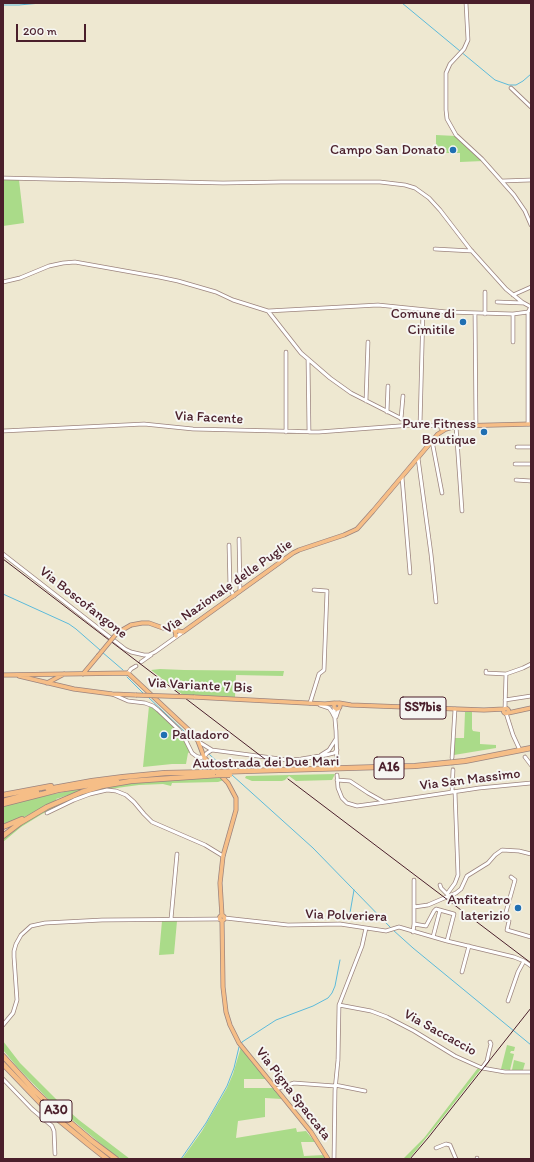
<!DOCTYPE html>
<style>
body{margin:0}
#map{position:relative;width:534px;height:1162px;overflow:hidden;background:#eee8d1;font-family:Itim,sans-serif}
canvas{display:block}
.frame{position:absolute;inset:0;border:4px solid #4a1f2b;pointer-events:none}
.scale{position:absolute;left:16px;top:24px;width:70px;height:18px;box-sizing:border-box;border:2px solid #4a1f2b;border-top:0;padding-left:5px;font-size:12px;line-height:14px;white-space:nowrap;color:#4a1f2b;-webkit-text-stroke:3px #f6f6f2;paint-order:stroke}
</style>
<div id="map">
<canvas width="534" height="1162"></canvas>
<div class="frame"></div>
<div class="scale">200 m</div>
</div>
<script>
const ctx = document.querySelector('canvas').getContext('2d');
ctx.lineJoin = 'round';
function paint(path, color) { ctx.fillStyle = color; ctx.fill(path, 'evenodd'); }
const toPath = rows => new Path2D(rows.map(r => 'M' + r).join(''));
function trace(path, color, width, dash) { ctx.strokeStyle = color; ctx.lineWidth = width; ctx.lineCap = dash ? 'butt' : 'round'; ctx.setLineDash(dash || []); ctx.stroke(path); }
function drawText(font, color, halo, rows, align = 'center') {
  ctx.font = font + ' Itim,sans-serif'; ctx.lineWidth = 4; ctx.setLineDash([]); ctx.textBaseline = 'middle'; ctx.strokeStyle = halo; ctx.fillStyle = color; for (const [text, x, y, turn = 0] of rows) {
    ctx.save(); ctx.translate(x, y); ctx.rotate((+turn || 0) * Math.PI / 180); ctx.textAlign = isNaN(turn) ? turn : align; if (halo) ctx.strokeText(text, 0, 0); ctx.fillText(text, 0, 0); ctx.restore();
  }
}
const green = toPath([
 [436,135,456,136,458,139,459,139,483,161,460,162,460,153,436,153],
 [3,179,19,180,24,223,3,226],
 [160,669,184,670,284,671,283,676,236,675,235,697,183,695,151,670],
 [149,706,155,709,179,732,190,752,188,753,186,764,172,764,143,767],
 [465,712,472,712,472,729,473,731,480,732,480,744,496,745,496,748,454,755,455,738,464,738],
 [335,774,332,780,296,781,289,776,285,780,282,781,252,781,245,778,246,776],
 [221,777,224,780,218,782,172,783,171,786,163,784,139,785,109,789,59,806,42,814,21,827,3,842,3,838,32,817,65,800,94,790,129,783],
 [84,788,84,790,56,799,57,801,14,822,3,826,3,806,34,798],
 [162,921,177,921,174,954,159,955],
 [3,1041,20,1063,62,1105,79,1120,130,1159,121,1159,108,1150,50,1101,18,1068,3,1050],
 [507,1045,515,1047,514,1051,511,1051,510,1053,514,1054,510,1070,501,1069],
 [241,1047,266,1079,244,1079,244,1088,274,1088,282,1099,265,1098,265,1117,238,1121,236,1138,296,1128,297,1132,306,1131,315,1142,301,1142,304,1156,325,1155,327,1159,182,1159,202,1131,227,1088,233,1074],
 [514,1060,525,1063,523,1070,512,1070],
 [478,1068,481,1069,436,1126,409,1159,403,1159,424,1138]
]);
const stream = toPath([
 [402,3,495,80,509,85,516,85,523,81,531,74],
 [3,5,19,5,41,3],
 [3,594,69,624,76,629,100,650],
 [102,652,123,670],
 [127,677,144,694],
 [147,696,187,734],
 [189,736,193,740],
 [209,754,226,770],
 [232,775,313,848,391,928],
 [350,913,354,890],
 [393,930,413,948,531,1045],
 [241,1044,242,1042,276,1020,313,1006,328,998,332,993,335,986,340,960],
 [181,1159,206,1123,227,1086,234,1068,239,1047]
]);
const minorTunnel = toPath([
 [452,758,453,770]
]);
const minor = toPath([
 [466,3,468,40,464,49,450,64,446,73,446,110,447,119,456,135,482,159,514,195,525,211,531,225],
 [511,88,531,107],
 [3,178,223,183,281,182,380,182,405,185,415,188,429,198,440,210,470,249,506,289,522,302,531,307],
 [502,181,531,180],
 [435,249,472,251],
 [3,282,20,278,49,266,63,263,75,262,159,277,178,281,216,292,233,300,268,311,301,353,308,359,330,378,351,393,414,425,441,426],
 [513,295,531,287],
 [497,302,523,303],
 [268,311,378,305,447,312,513,314,528,312,531,307],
 [475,314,476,425],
 [485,314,485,292],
 [513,342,513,314],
 [286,352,286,432],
 [308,359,309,432],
 [366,401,368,342],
 [387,412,388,386],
 [401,419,403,396],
 [528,424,528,312],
 [420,425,423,310],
 [441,426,443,427,442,429,441,428,441,426],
 [456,426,462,511],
 [3,431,144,424,193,429,319,432,412,425],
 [432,441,442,493],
 [517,447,531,447],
 [418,458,431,554,436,602],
 [515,464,531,464],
 [402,477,410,573],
 [516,480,531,481],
 [239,539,240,591],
 [229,545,230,588,234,596],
 [3,554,125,649,131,652,144,655,149,655,155,652],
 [155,652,183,632],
 [141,662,151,655],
 [486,671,486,673,506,674,523,668,531,664],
 [128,673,131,669,136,666],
 [112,694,128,701,145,703,153,706,158,710,178,729,183,735,192,753,196,756,201,758],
 [505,700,531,696],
 [310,703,319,674,324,670,327,591,314,590],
 [320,705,329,708,332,712,334,716],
 [334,708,336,731,337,767],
 [505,708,506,674],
 [506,713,513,735,519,748],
 [336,717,339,708],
 [185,739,191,732],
 [199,742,212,750],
 [321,755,329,750,336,739],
 [200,757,204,757,207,753,212,750,288,760,301,759,326,755,334,753,337,750],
 [525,757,531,765],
 [452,758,455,709],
 [337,775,338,788,342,798,347,803,357,806,386,802,479,788,531,783],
 [337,780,350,781,368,793,384,802],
 [452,792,453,770],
 [47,813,74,800,90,794,107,790,116,791,126,795,134,802,144,814,152,822,205,845,223,856],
 [511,877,515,880,504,919,509,921,507,930,531,937],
 [440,885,441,888,447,894,455,883,458,875,455,792],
 [414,907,428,905,456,893,461,889,467,876,488,863,495,855,502,850,519,851,531,854],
 [225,918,288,925,340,924,386,931,399,927,447,941,514,957,524,961,531,966],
 [171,919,177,854],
 [414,924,426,926,434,911,436,909,454,914,447,941],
 [413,932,414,924,414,880],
 [433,937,440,910],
 [462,972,469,946],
 [508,1001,518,972,524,961],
 [339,1005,371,1011,387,1017,414,1031,455,1056,482,1068,505,1072,531,1072],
 [3,1025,13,1013,17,1000,14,957,14,951,16,944,21,935,31,926,45,923,102,920,220,919],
 [482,1068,487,1061,489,1052,491,1044,490,1042],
 [3,1079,32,1109,52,1126,54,1131,55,1154],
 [335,1085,365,1091],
 [276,1089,294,1083,335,1086],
 [436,1148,446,1144,450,1145,456,1159],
 [477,1158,477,1159],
 [334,1159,335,1090,338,1060,339,1005,362,946,366,928]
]);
const major = toPath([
 [131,625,142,623,149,623,163,628,183,632,293,553,299,550,344,535,357,529,373,511,432,441,438,434,446,429,456,426,531,424],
 [173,630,175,631,176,636],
 [83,674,98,656],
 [3,675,128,673,191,732,198,741,204,757,210,764,228,783,236,798,236,810,223,856,220,883,222,916],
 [19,676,74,689,112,694,136,695],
 [47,683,64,674],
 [194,697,325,704,335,703],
 '334 706a3 3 0 1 1 6 0a3 3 0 1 1-6 0Z',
 [339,703,351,705,484,710,504,709],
 '503.5 711a2.5 2.5 0 1 1 5 0a2.5 2.5 0 1 1-5 0Z',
 [508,713,531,708],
 '219.5 918a2.5 2.5 0 1 1 5 0a2.5 2.5 0 1 1-5 0Z',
 [222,921,223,987,226,1012,230,1025,239,1043,311,1132,328,1159]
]);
const highway = toPath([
 [245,771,415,766,465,761,531,748],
 [48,789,92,781,123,777,165,773,215,772],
 [3,795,51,786],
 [3,801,37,792],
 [3,804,58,790,117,781],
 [3,827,22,819],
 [3,836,20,823,47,807,82,792,102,786,131,781,218,775],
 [3,1056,33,1089,53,1108,92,1141,116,1159],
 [3,1064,49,1112,88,1144,107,1159]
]);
const rail = toPath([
 [3,559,274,766],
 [288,779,531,963],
 [410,1159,428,1138,531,1008]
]);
const majorBridge = toPath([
 [98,656,117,633,131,625],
 [136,695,194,697]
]);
const highwayBridge = toPath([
 [215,772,245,771],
 [218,775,230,775]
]);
const markers = [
 [453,150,4,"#1f6fb2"],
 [463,322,4,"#1f6fb2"],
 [484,432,4,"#1f6fb2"],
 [164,735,4,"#1f6fb2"],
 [518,908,4,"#1f6fb2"]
];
const shields = [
 [423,708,46],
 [389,768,30],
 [56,1111,32]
];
const shieldNames = [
 ["SS7bis",423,708],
 ["A16",389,768],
 ["A30",56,1111]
];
const poiNames = [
 ["Campo San Donato",445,150],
 ["Comune di",455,314],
 ["Cimitile",455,330],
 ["Pure Fitness",476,424],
 ["Boutique",476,440],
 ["Palladoro",172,735,"left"],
 ["Anfiteatro",510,900],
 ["laterizio",510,916]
];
const streetNames = [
 ["Via Facente",209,418,3],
 ["Via Nazionale delle Puglie",228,587,-35],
 ["Via Boscofangone",83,603,38],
 ["Via Variante 7 Bis",200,686,3],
 ["Autostrada dei Due Mari",266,763,-1],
 ["Via San Massimo",470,780,-7],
 ["Via Polveriera",346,916,2],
 ["Via Saccaccio",440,1033,29],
 ["Via Pigna Spaccata",293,1094,52]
];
paint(green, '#aadb89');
trace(stream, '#5cbada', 1);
trace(minorTunnel, '#cdc0b0', 3, [3, 1.5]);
trace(minor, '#9c847e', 4.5);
trace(major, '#9c847e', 5);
trace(highway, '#9c847e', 6);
trace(minor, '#fff', 3);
trace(major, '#f6be87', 3.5);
trace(highway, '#f6be87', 4.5);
trace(rail, '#4a1f2b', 1);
trace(majorBridge, '#9c847e', 5, []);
trace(highwayBridge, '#9c847e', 6, []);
trace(majorBridge, '#f6be87', 3.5);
trace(highwayBridge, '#f6be87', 4.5);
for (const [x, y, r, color] of markers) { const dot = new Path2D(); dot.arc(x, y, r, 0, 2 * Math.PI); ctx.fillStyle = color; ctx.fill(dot); trace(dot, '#f6f6f2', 1.5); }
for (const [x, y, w] of shields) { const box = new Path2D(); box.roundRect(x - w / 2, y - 11, w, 22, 3); ctx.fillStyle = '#f6f6f2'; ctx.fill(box); trace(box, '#4a1f2b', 1); }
drawText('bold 13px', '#4a1f2b', null, shieldNames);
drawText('14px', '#4a1f2b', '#f6f6f2', poiNames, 'right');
drawText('14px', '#4a1f2b', '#f6f6f2', streetNames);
</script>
